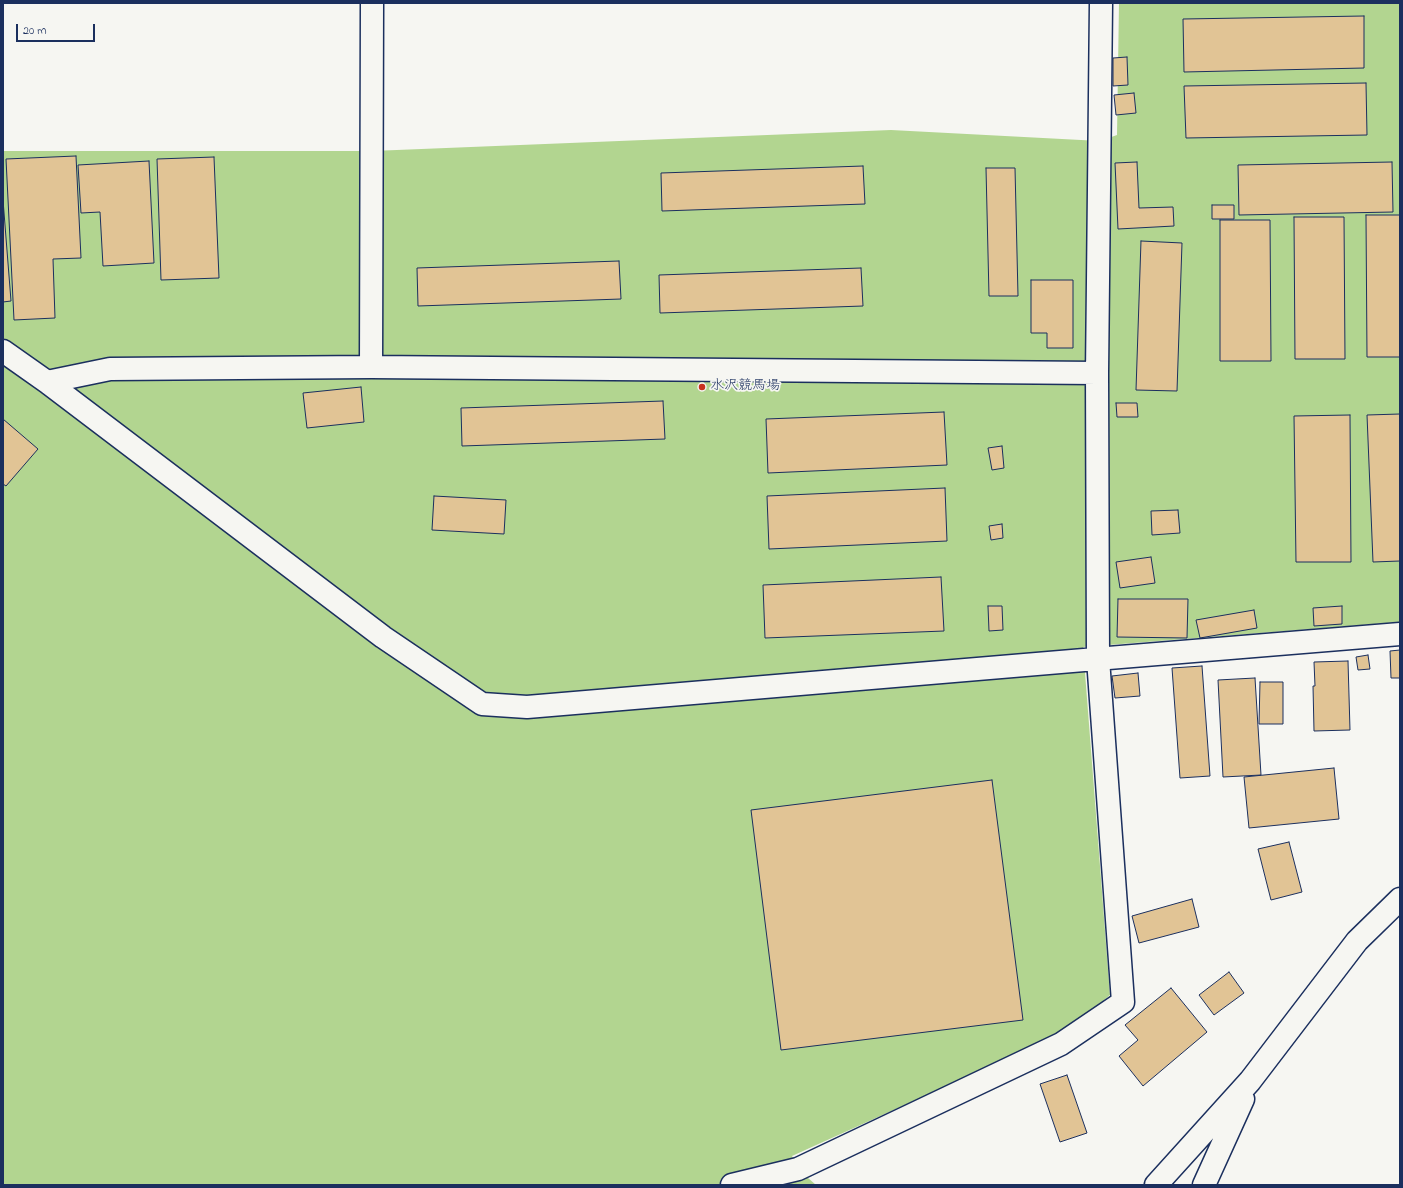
<!DOCTYPE html>
<meta charset="utf-8">
<style>
body{margin:0}
#map{position:relative;width:1403px;height:1188px;overflow:hidden;background:#f6f6f2;font-family:"Indie Flower",sans-serif}
canvas{display:block}
.frame{position:absolute;inset:0;border:4px solid #1b2f5e;pointer-events:none}
.scale{position:absolute;left:16px;top:24px;width:79px;height:18px;box-sizing:border-box;border:2px solid #1b2f5e;border-top:0;padding-left:5px;font-size:12px;line-height:14px;white-space:nowrap;color:#1b2f5e;-webkit-text-stroke:3px #f6f6f2;paint-order:stroke}
</style>
<div id="map">
<canvas width="1403" height="1188"></canvas>
<div class="frame"></div>
<div class="scale">20 m</div>
</div>
<script>
const ctx = document.querySelector('canvas').getContext('2d');
ctx.lineJoin = 'round';
function paint(path, color) { ctx.fillStyle = color; ctx.fill(path, 'evenodd'); }
const toPath = rows => new Path2D(rows.map(r => 'M' + r).join(''));
function trace(path, color, width, dash) { ctx.strokeStyle = color; ctx.lineWidth = width; ctx.lineCap = dash ? 'butt' : 'round'; ctx.setLineDash(dash || []); ctx.stroke(path); }
function drawText(font, color, halo, rows, align = 'center') {
  ctx.font = font + ' "Indie Flower","Klee One",sans-serif'; ctx.lineWidth = 3.5; ctx.setLineDash([]); ctx.textBaseline = 'middle'; ctx.strokeStyle = halo; ctx.fillStyle = color; for (const [text, x, y, turn = 0] of rows) {
    ctx.save(); ctx.translate(x, y); ctx.rotate((+turn || 0) * Math.PI / 180); ctx.textAlign = isNaN(turn) ? turn : align; if (halo) ctx.strokeText(text, 0, 0); ctx.fillText(text, 0, 0); ctx.restore();
  }
}
const green = toPath([
 [1119,3,1400,3,1400,622,1083,647,1110,995,1081,1020,1057,1036,792,1156,798,1169,816,1185,3,1185,3,151,372,151,891,130,1100,141,1117,135]
]);
const building = toPath([
 [1364,16,1364,68,1184,72,1183,19,1364,16],
 [1127,57,1128,85,1113,86,1113,58,1127,57],
 [1366,83,1367,135,1186,138,1184,86,1366,83],
 [1134,93,1136,113,1116,115,1114,95,1134,93],
 [76,156,81,258,53,259,55,318,14,320,6,159,76,156],
 [214,157,219,278,161,280,157,159,214,157],
 [149,161,154,263,103,266,100,212,81,213,78,165,149,161],
 [1137,162,1139,208,1173,207,1174,226,1118,229,1115,163,1137,162],
 [1392,162,1393,212,1239,215,1238,165,1392,162],
 [863,166,865,204,662,211,661,173,863,166],
 [986,168,1015,168,1018,296,989,296,986,168],
 [3,200,11,301,3,302,3,200],
 [1212,205,1234,205,1234,219,1212,219,1212,205],
 [1366,215,1400,215,1400,357,1367,357,1366,215],
 [1294,217,1344,217,1345,359,1295,359,1294,217],
 [1220,220,1270,220,1271,361,1220,361,1220,220],
 [1141,241,1182,243,1177,391,1136,390,1141,241],
 [619,261,621,299,418,306,417,268,619,261],
 [861,268,863,306,660,313,659,275,861,268],
 [1031,280,1073,280,1073,348,1047,348,1047,333,1031,333,1031,280],
 [361,387,364,422,307,428,303,393,361,387],
 [663,401,665,439,462,446,461,408,663,401],
 [1116,403,1137,403,1138,417,1117,417,1116,403],
 [944,412,947,465,768,473,766,419,944,412],
 [1400,414,1400,561,1373,562,1367,415,1400,414],
 [1350,415,1351,562,1296,562,1294,416,1350,415],
 [3,419,38,449,6,486,3,484,3,419],
 [1002,446,1004,468,992,470,988,448,1002,446],
 [945,488,947,541,769,549,767,496,945,488],
 [434,496,506,500,504,534,432,530,434,496],
 [1178,510,1180,533,1152,535,1151,511,1178,510],
 [1002,524,1003,538,991,540,989,526,1002,524],
 [1151,557,1155,583,1120,588,1116,562,1151,557],
 [941,577,944,631,765,638,763,585,941,577],
 [1118,599,1188,599,1187,638,1117,637,1118,599],
 [988,606,1002,606,1003,630,989,631,988,606],
 [1342,606,1342,624,1314,626,1313,608,1342,606],
 [1254,610,1257,628,1200,638,1196,620,1254,610],
 [1400,650,1400,678,1391,678,1390,651,1400,650],
 [1368,655,1370,669,1358,670,1356,657,1368,655],
 [1348,661,1350,730,1314,731,1313,686,1315,686,1314,662,1348,661],
 [1202,666,1210,776,1180,778,1172,668,1202,666],
 [1138,673,1140,696,1115,698,1112,676,1138,673],
 [1255,678,1261,775,1223,777,1218,680,1255,678],
 [1260,682,1283,682,1283,724,1259,724,1260,682],
 [1334,768,1339,819,1249,828,1244,777,1334,768],
 [992,780,1023,1020,781,1050,751,810,992,780],
 [1289,842,1302,892,1271,900,1258,849,1289,842],
 [1192,899,1199,927,1139,943,1132,916,1192,899],
 [1229,972,1244,993,1214,1015,1199,995,1229,972],
 [1171,988,1207,1032,1143,1086,1119,1056,1138,1040,1125,1025,1171,988],
 [1067,1075,1087,1133,1060,1142,1040,1084,1067,1075]
]);
const minor = toPath([
 [3,351,47,382,383,637,482,704,527,707,1084,660,1400,634],
 [371,367,372,3],
 [47,382,110,369,371,367,1097,373],
 [732,1185,798,1169,1061,1044,1123,1002,1098,659,1097,373,1101,3],
 [1156,1185,1250,1081,1357,941,1400,899],
 [1204,1185,1243,1099]
]);
const markers = [
 [702,387,4,"#c8321e"]
];
const poiNames = [
 ["水沢競馬場",710,387]
];
paint(green, '#b2d590');
paint(building, '#e1c495');
trace(building, '#1b2f5e', 1);
trace(minor, '#1b2f5e', 25);
trace(minor, '#f6f6f2', 22);
for (const [x, y, r, color] of markers) { const dot = new Path2D(); dot.arc(x, y, r, 0, 2 * Math.PI); ctx.fillStyle = color; ctx.fill(dot); trace(dot, '#f6f6f2', 1.5); }
drawText('14px', '#1b2f5e', '#f6f6f2', poiNames, 'left');
</script>
